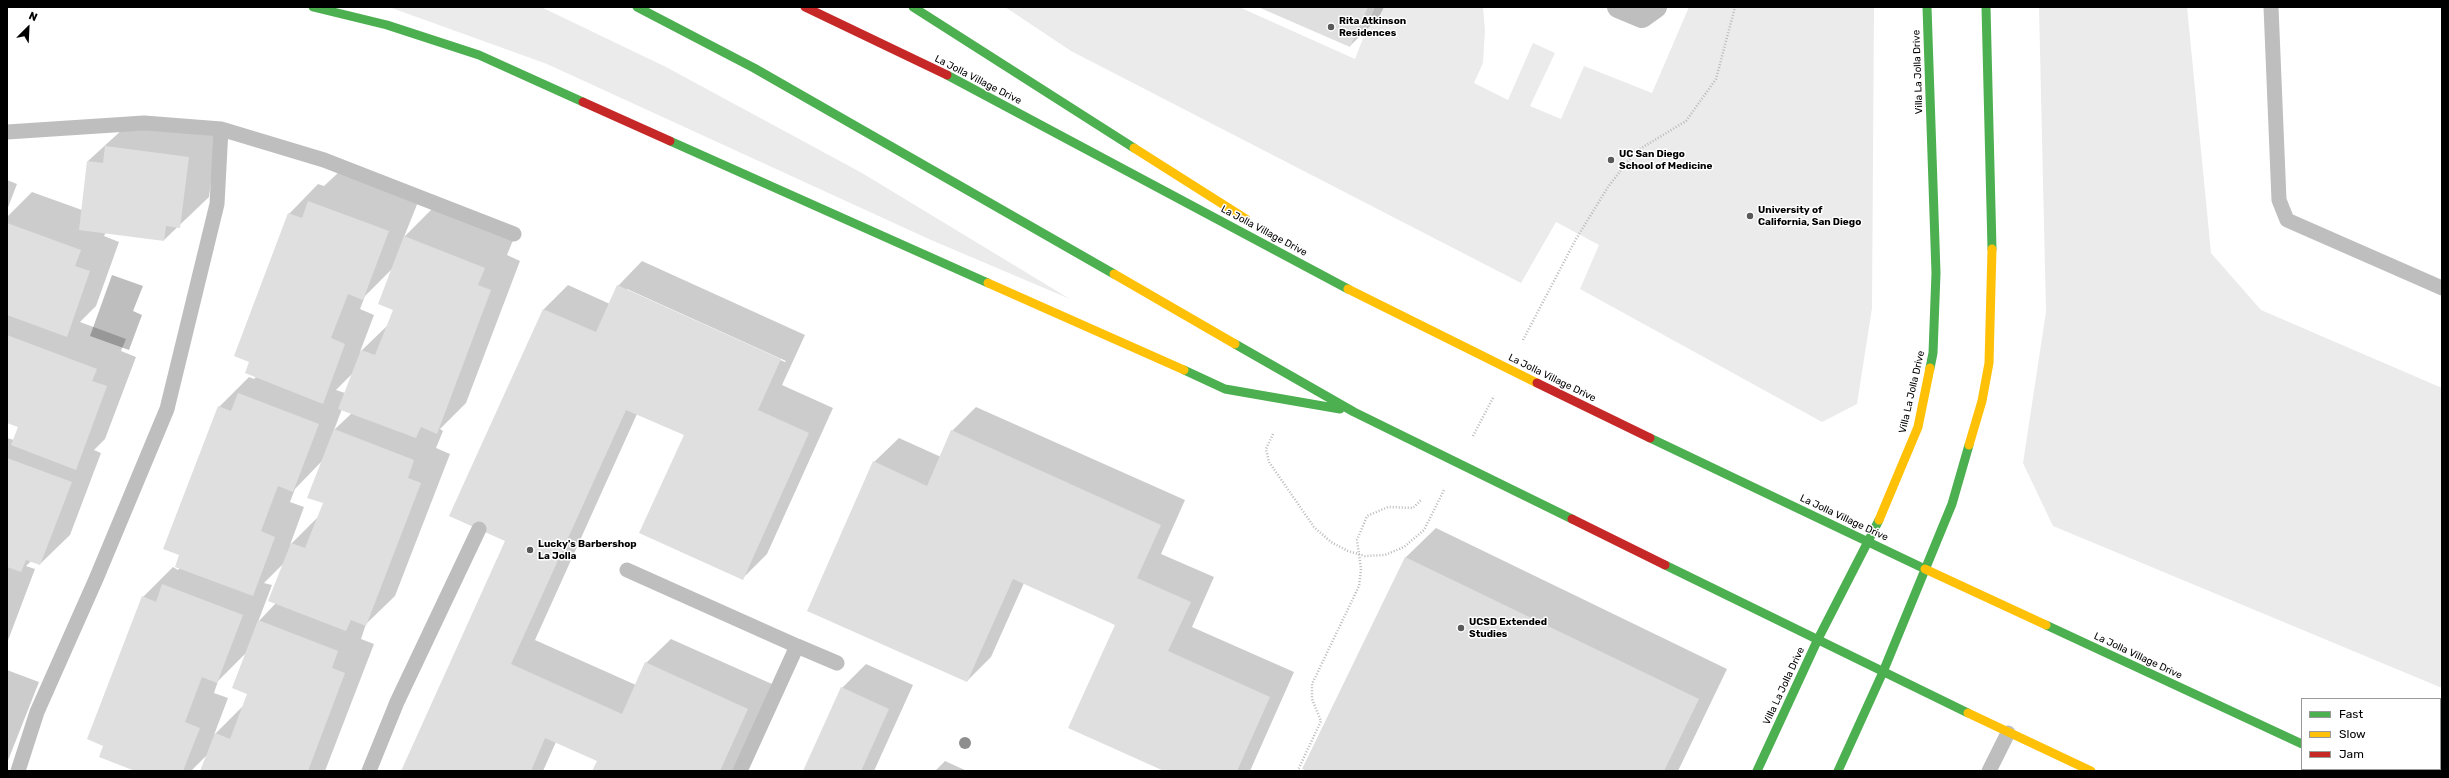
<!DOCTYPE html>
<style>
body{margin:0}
#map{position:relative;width:2449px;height:778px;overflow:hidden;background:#fff;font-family:Rubik,sans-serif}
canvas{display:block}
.frame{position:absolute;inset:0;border:8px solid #000;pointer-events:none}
.legend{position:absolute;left:2301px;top:698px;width:140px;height:72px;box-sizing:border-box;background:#fff;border:1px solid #999;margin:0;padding:5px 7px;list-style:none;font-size:12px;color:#000}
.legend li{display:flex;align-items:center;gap:8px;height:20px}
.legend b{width:20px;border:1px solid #999}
.north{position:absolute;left:8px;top:8px;width:40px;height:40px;-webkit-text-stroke:3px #fff;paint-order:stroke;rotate:24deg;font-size:11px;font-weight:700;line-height:16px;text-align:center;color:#000}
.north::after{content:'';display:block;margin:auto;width:14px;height:18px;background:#000;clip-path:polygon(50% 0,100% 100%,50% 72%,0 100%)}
</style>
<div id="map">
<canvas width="2449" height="778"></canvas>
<div class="frame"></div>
<ul class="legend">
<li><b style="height:5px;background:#4caf50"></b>Fast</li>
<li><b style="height:5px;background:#ffc107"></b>Slow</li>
<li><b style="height:5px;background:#c62828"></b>Jam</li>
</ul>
<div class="north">N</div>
</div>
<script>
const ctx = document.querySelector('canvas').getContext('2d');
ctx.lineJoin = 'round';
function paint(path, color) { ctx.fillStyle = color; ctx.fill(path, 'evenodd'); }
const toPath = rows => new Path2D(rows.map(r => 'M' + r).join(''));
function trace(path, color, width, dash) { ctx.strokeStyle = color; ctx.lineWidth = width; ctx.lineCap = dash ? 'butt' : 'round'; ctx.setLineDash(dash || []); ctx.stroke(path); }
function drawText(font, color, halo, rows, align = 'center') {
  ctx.font = font + ' Rubik,sans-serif'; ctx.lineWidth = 3; ctx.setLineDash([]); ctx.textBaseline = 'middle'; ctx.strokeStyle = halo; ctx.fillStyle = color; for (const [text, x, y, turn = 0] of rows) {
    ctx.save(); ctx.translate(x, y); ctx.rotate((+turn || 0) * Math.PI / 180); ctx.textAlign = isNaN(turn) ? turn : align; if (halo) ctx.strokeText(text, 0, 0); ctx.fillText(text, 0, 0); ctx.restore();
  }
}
const green = toPath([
 [389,7,541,7,666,67,862,173,1070,299,931,240,547,64],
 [1005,7,1239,7,1355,59,1375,7,1483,7,1485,30,1483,63,1474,83,1508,100,1533,43,1555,53,1530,106,1561,119,1584,66,1652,93,1689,7,1874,7,1872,308,1857,404,1822,422,1580,289,1599,245,1556,222,1521,283,1071,51],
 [2039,7,2187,7,2211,253,2261,310,2442,388,2442,688,2053,526,2023,463,2046,312]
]);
const water = toPath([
 [112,275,143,286,133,311,142,315,129,350,90,336]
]);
const shadow = toPath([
 [1260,7,1384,7,1379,17,1350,46],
 [136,117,218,128,209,197,164,240,106,232,104,236,119,242,96,306,80,322,126,339,121,351,136,357,105,439,94,450,101,453,70,535,40,564,31,561,26,566,35,569,7,643,7,438,14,440,19,426,7,422,7,217,32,192,82,210,88,161],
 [339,172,418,202,404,237,434,207,514,238,507,255,520,261,466,403,440,429,443,431,436,448,450,454,395,596,366,624,361,639,374,644,325,771,201,771,207,755,191,771,138,771,104,745,143,597,173,567,178,570,180,568,219,407,249,377,254,379,256,377,250,361,289,214,318,184,324,186],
 [393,268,394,309,389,324,360,352,374,315,360,309,365,296],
 [354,372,345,393,336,390],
 [342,409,352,413,334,430],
 [322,461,324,502,319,516,290,545,304,507,290,502,295,489],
 [284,563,276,603,258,622,272,585,264,583],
 [247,652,248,693,243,706,214,735,228,698,214,693,218,681],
 [7,180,17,184,7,210],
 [642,261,805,335,782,385,833,408,767,554,743,578,685,435,637,414,535,640,636,685,646,663,671,639,772,684,733,771,593,771,598,761,556,742,543,771,402,771,506,540,451,515,544,309,568,285,610,304,618,286],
 [627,289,786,361,785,362,627,291],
 [976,407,1185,500,1161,554,1214,577,1192,627,1294,672,1250,771,1166,771,1116,624,1024,583,991,657,967,681,874,462,899,438,941,457,952,431],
 [1436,528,1727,669,1678,771,1309,771,1304,768,1406,557],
 [866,664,913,685,874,771,804,771,842,688],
 [7,670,39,682,7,763],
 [945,761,967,771,935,771]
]);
const building = toPath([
 [1258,7,1368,7,1350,47],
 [105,146,189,157,180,228,166,226,164,241,79,230,87,161,103,163],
 [308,201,389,231,363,300,348,294,331,338,345,344,323,404,245,373,249,362,234,356,288,213,302,218],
 [7,223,81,250,75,266,90,271,67,337,7,315],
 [404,236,485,268,478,285,491,290,437,434,421,427,416,438,338,409,361,350,375,355,393,310,378,304],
 [617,285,781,359,758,410,809,433,743,580,639,533,684,435,626,410,511,664,622,714,645,662,748,709,720,771,592,771,597,761,545,738,531,771,401,771,505,541,449,516,543,309,596,332],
 [7,335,97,369,92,381,107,386,76,470,11,445,18,427,7,423],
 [238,393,319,424,293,492,278,486,261,531,275,537,253,596,175,567,179,555,163,549,218,406,231,411],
 [334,429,414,460,408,478,421,483,366,626,351,620,346,631,268,601,291,543,305,548,323,503,307,498],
 [951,430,1161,525,1137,578,1191,602,1168,651,1270,697,1237,771,1164,771,1068,728,1115,625,1013,579,967,682,807,611,873,461,927,486],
 [7,458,72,482,40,565,26,560,21,572,7,567],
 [1405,557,1699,699,1664,771,1307,771,1302,769],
 [162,584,243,615,217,683,202,677,185,722,200,728,183,771,135,771,99,757,103,746,87,739,142,596,156,602],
 [258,620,338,651,332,668,345,673,308,771,200,771,215,733,230,739,247,694,232,688],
 [841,687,889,709,861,771,803,771]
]);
const path = toPath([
 [1523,340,1576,239,1608,187,1635,152,1686,121,1716,79,1735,7],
 [1273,434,1266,449,1269,462,1314,527,1331,542,1348,551,1365,556,1385,555,1404,547,1424,530,1444,490],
 [1473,436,1494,396],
 [1299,771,1298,770,1321,721,1312,699,1312,684,1359,586,1361,569,1357,540,1367,516,1388,507,1413,508,1421,500]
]);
const lane = toPath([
 [2271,7,2279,200,2287,220,2442,288],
 [7,132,144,123,221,129,324,160,514,234],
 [627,570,797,646,740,771],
 [797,646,837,663],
 [18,771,37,712,96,579,167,409,217,204,221,129],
 [369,771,397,702,479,529],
 [1989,771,2008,733]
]);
const street = toPath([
 [1618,7,1642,17,1656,7]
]);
const fast = toPath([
 [313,7,387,25,479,55,583,102],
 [637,7,754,68,1114,274],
 [913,7,1134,148],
 [1927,7,1936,273,1933,353,1930,368],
 [1986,7,1992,249],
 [947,75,1348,289],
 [670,141,988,283],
 [1235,344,1354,412,1572,519],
 [1184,370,1225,389,1340,409],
 [1650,438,1925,569],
 [1665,565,1968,713],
 [2046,625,2302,744],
 [2356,769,2360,771],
 [1757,771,1818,639,1879,520],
 [1838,771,1883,672,1952,504,1969,445]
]);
const slow = toPath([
 [1134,148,1246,219],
 [1114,274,1235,344],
 [988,283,1184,370],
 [1348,289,1537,383],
 [1969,445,1982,401,1989,363,1992,249],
 [1879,520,1918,427,1930,368],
 [1925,569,2046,625],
 [1968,713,2091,771]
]);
const jam = toPath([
 [805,7,947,75],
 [583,102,670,141],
 [1537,383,1650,438],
 [1572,519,1665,565]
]);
const trees = [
 [965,743]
];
const markers = [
 [1331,27,4,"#595959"],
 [1611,160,4,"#595959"],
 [1750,216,4,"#595959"],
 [530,550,4,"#595959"],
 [1461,628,4,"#595959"]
];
const poiNames = [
 ["Rita Atkinson",1339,21],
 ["Residences",1339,33],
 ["UC San Diego",1619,154],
 ["School of Medicine",1619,166],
 ["University of",1758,210],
 ["California, San Diego",1758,222],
 ["Lucky's Barbershop",538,544],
 ["La Jolla",538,556],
 ["UCSD Extended",1469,622],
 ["Studies",1469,634]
];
const streetNames = [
 ["Villa La Jolla Drive",1918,72,-92],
 ["La Jolla Village Drive",978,80,27],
 ["La Jolla Village Drive",1264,231,28],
 ["La Jolla Village Drive",1552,378,26],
 ["Villa La Jolla Drive",1912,392,-77],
 ["La Jolla Village Drive",1844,518,25],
 ["La Jolla Village Drive",2138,656,25],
 ["Villa La Jolla Drive",1784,686,-65]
];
paint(green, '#ebebeb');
paint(water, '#bebebe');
paint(shadow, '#0003');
paint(building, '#dfdfdf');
trace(path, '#b9b9b9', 2.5, [1, 2]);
trace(lane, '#bebebe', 15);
trace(street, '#bebebe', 22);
trace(fast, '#4caf50', 9);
trace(slow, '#ffc107', 9);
trace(jam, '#c62828', 9);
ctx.fillStyle = '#8e8e8e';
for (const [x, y] of trees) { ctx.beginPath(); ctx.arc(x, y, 6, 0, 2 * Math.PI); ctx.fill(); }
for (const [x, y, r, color] of markers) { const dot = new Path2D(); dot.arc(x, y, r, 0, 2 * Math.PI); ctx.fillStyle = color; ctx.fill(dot); trace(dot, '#fff', 1.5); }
drawText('bold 10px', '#000', '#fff', poiNames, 'left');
drawText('10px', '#000', '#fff', streetNames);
</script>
